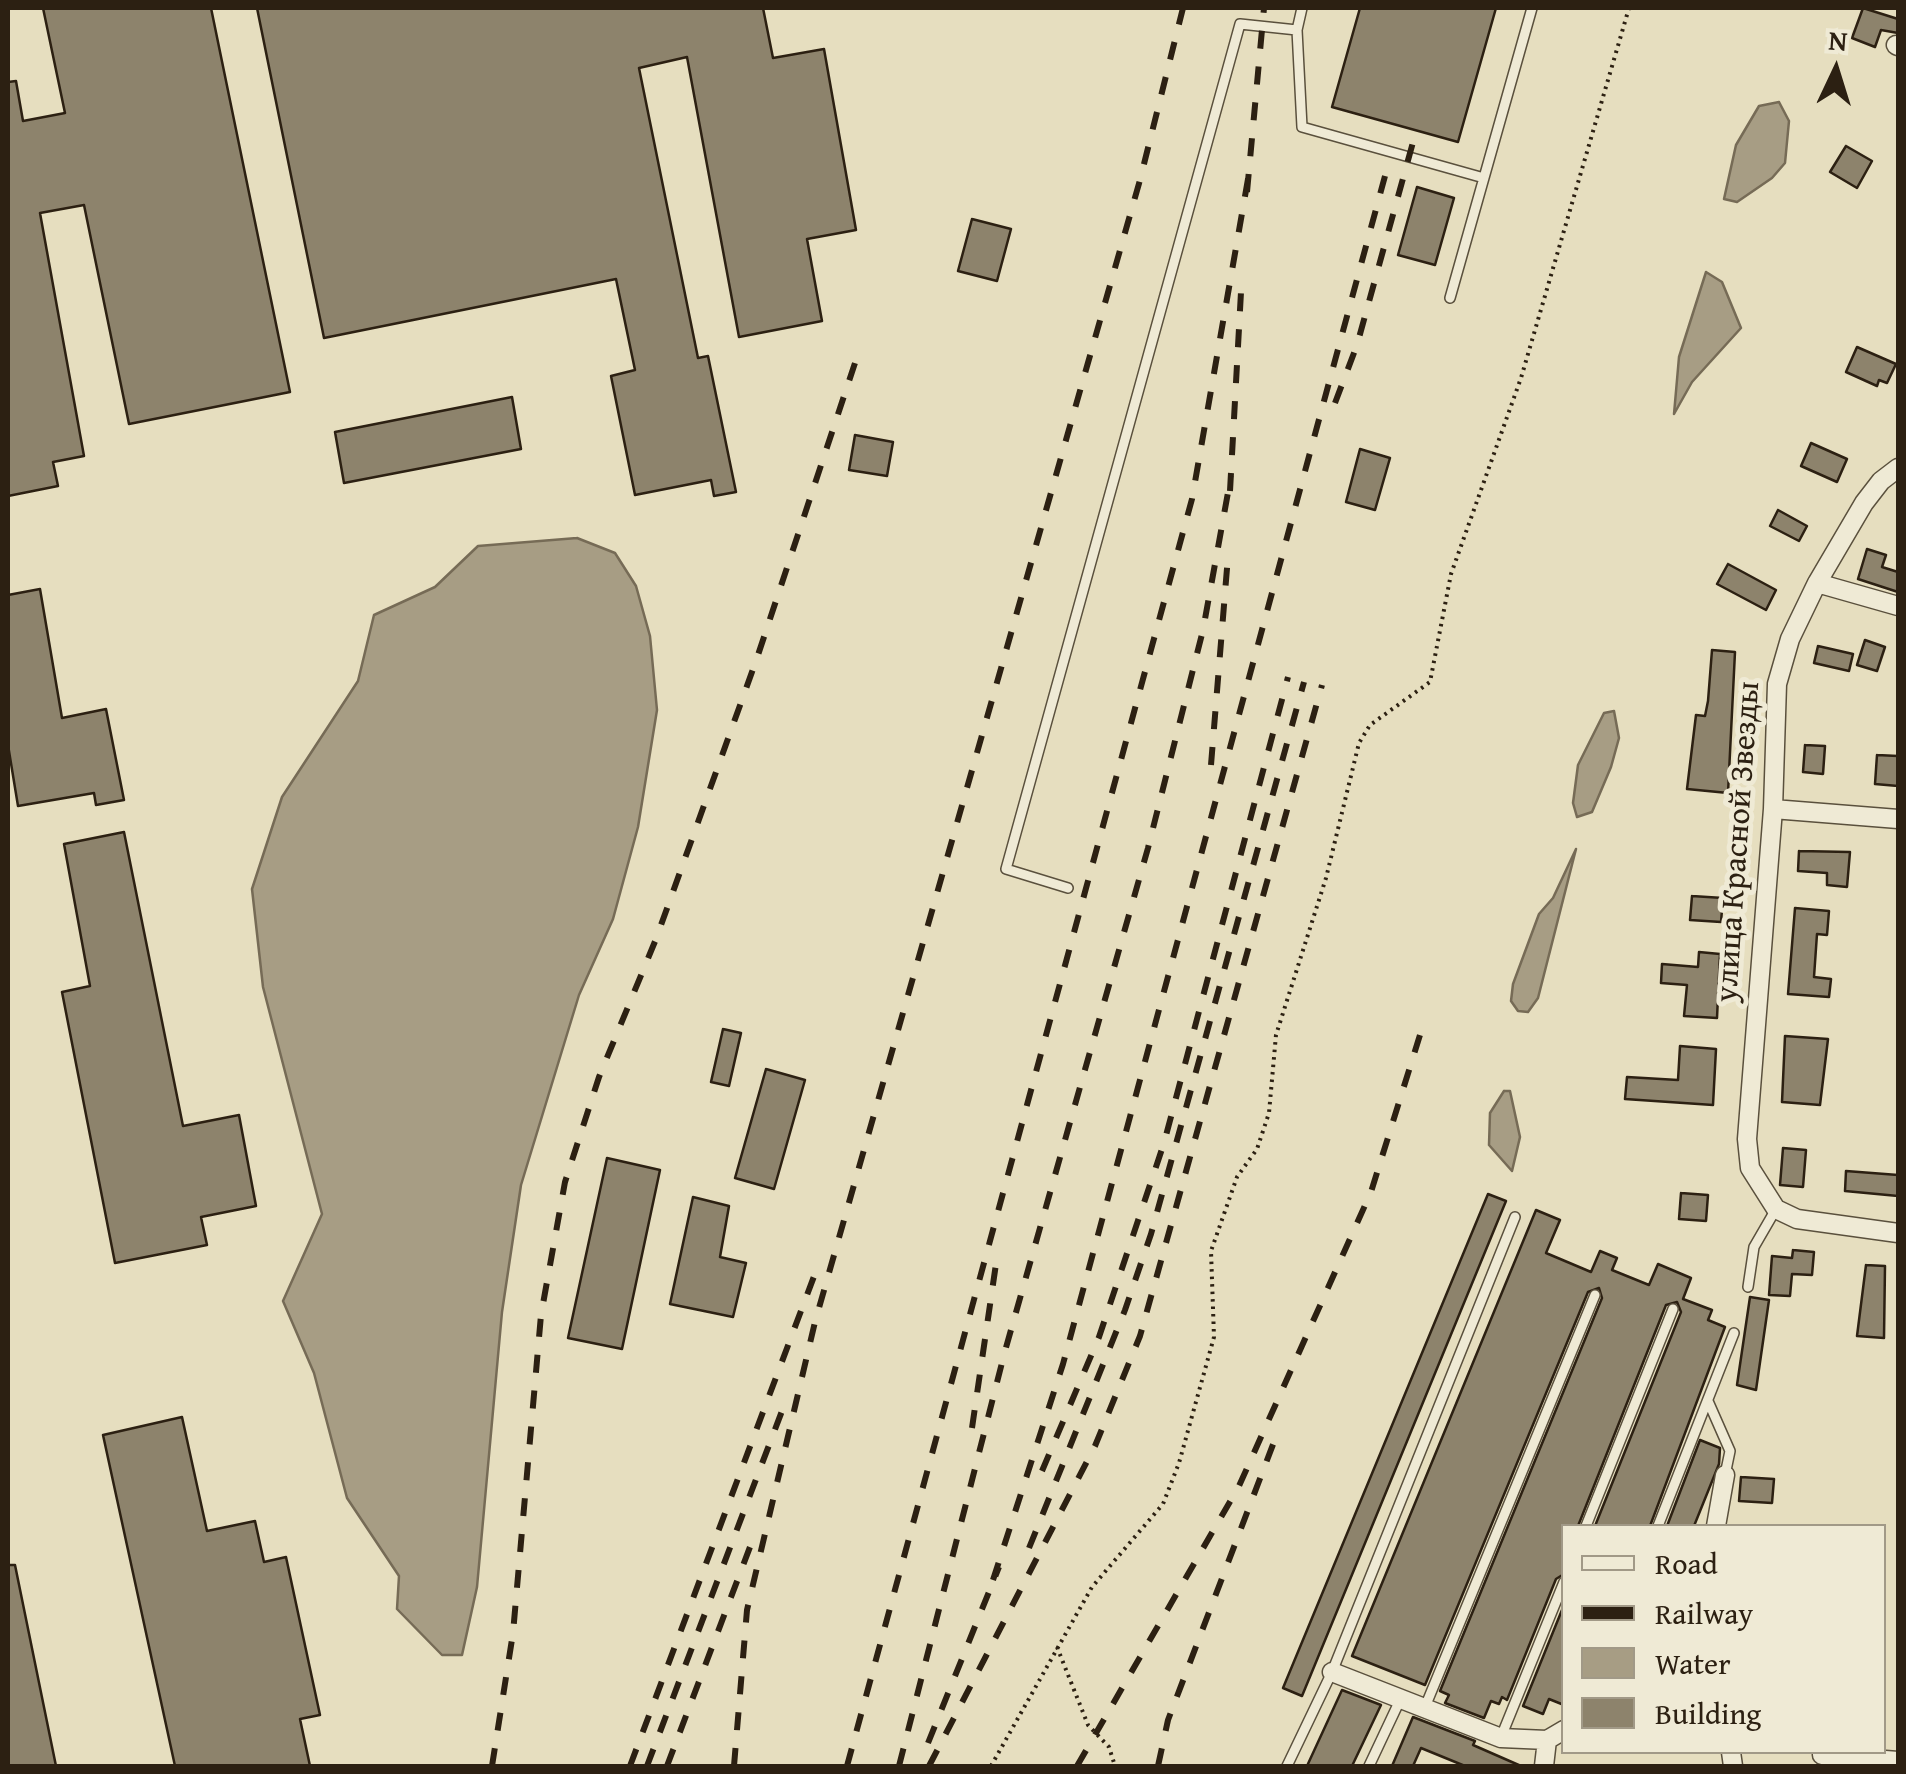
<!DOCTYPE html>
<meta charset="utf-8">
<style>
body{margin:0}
#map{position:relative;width:1906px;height:1774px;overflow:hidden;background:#e6debf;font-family:"Gentium Book Plus",serif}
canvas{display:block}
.frame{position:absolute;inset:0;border:10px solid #2c2012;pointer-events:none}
.legend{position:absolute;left:1561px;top:1524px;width:325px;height:230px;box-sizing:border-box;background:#efead5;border:2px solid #a19987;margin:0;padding:12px 18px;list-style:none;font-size:30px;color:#2c2012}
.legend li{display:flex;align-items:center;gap:20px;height:50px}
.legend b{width:50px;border:2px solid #a19987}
.north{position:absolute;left:1786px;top:20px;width:100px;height:100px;-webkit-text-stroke:8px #efead5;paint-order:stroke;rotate:4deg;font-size:28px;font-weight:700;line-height:40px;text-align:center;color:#2c2012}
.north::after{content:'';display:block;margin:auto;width:35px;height:45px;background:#2c2012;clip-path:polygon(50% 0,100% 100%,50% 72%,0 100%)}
</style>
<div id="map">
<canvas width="1906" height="1774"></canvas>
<div class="frame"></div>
<ul class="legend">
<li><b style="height:12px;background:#efead5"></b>Road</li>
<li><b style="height:12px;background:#2c2012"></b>Railway</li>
<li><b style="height:28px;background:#a79d84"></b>Water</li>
<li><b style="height:28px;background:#8d836c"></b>Building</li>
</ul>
<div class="north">N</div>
</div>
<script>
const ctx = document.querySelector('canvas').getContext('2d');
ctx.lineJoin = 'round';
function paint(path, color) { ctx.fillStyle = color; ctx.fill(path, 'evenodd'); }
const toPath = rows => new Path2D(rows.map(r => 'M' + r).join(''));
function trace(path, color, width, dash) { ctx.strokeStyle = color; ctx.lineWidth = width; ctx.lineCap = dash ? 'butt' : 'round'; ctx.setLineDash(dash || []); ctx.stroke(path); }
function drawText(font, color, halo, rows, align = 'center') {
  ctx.font = font + ' "Gentium Book Plus",serif'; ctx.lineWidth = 10; ctx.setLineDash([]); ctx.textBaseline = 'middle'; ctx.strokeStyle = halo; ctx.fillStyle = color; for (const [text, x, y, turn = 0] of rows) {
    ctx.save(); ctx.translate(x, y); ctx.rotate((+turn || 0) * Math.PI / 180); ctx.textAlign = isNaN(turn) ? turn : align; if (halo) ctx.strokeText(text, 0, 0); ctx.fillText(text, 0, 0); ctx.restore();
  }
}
const water = toPath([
 [1779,102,1789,121,1785,163,1772,178,1737,202,1724,199,1736,145,1759,106,1779,102],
 [1706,272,1722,282,1741,328,1692,382,1674,414,1679,357,1706,272],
 [577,538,615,553,636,586,650,636,657,710,638,827,613,919,579,995,521,1185,502,1312,477,1587,462,1655,442,1655,397,1609,399,1576,347,1498,314,1373,283,1301,322,1214,263,987,252,889,282,797,358,681,374,615,435,587,478,546,577,538],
 [1614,711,1619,738,1611,767,1592,812,1577,817,1573,803,1578,765,1604,713,1614,711],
 [1576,849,1538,998,1528,1012,1518,1011,1511,1001,1513,984,1539,914,1553,898,1576,849],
 [1504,1091,1510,1091,1520,1137,1512,1171,1489,1145,1490,1113,1504,1091]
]);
const building = toPath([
 [43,8,211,8,290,392,129,424,84,205,40,213,84,456,53,462,58,486,8,496,8,82,16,81,23,121,65,113,43,8],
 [257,8,763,8,773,58,824,49,856,230,807,239,822,321,739,337,687,57,639,68,698,358,708,356,736,492,714,496,711,480,635,495,611,376,635,370,616,279,324,338,257,8],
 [1360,8,1496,8,1458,142,1332,107,1360,8],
 [1863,8,1898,19,1898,33,1881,30,1875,47,1852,38,1863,8],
 [1846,146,1872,161,1857,188,1830,172,1846,146],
 [1417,187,1454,198,1435,265,1398,255,1417,187],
 [972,219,1011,229,997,281,958,271,972,219],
 [1857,347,1896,364,1887,383,1879,380,1877,386,1846,372,1857,347],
 [512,397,521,449,344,483,335,432,512,397],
 [855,435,893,442,887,476,849,470,855,435],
 [1811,443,1847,459,1837,482,1801,466,1811,443],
 [1360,449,1390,458,1375,510,1346,502,1360,449],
 [1778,510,1807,526,1799,541,1770,526,1778,510],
 [1867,549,1886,555,1882,567,1898,572,1898,592,1858,579,1867,549],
 [1728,564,1776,590,1766,610,1717,584,1728,564],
 [40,589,62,718,106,709,124,800,96,805,94,793,18,806,8,745,8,595,40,589],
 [1865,640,1885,647,1877,671,1857,665,1865,640],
 [1818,646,1853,654,1849,671,1814,663,1818,646],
 [1712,650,1735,652,1728,793,1687,789,1696,715,1705,716,1708,701,1712,650],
 [1805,745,1825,746,1823,774,1803,772,1805,745],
 [1877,755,1898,756,1898,786,1875,784,1877,755],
 [124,832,183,1126,239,1115,256,1206,201,1217,207,1245,115,1263,62,992,90,986,64,844,124,832],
 [1799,851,1850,852,1847,887,1827,885,1827,873,1798,871,1799,851],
 [1692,896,1723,898,1721,922,1690,920,1692,896],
 [1795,908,1829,911,1827,935,1817,934,1814,977,1831,979,1829,997,1788,994,1795,908],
 [1699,952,1720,954,1717,1018,1684,1016,1687,985,1661,983,1662,964,1698,967,1699,952],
 [723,1029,741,1033,729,1086,711,1082,723,1029],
 [1785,1036,1828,1039,1820,1105,1782,1102,1785,1036],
 [1680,1046,1716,1049,1713,1105,1625,1099,1627,1077,1678,1080,1680,1046],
 [766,1069,805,1080,774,1189,735,1178,766,1069],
 [1783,1148,1806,1150,1803,1187,1780,1185,1783,1148],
 [607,1158,660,1170,622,1349,568,1338,607,1158],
 [1846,1171,1898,1175,1898,1196,1845,1191,1846,1171],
 [1681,1193,1708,1195,1706,1221,1679,1219,1681,1193],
 [1488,1194,1506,1201,1302,1696,1283,1688,1488,1194],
 [693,1197,729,1206,720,1257,746,1263,733,1317,670,1304,693,1197],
 [1536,1210,1560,1220,1546,1253,1591,1272,1600,1251,1617,1258,1612,1270,1649,1285,1658,1264,1691,1278,1683,1299,1712,1310,1708,1320,1725,1327,1650,1526,1595,1526,1681,1312,1677,1302,1666,1305,1578,1526,1564,1526,1564,1574,1556,1579,1507,1700,1502,1697,1499,1704,1491,1701,1484,1718,1445,1703,1449,1695,1440,1691,1602,1298,1599,1288,1588,1292,1425,1685,1352,1656,1536,1210],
 [1793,1250,1814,1252,1812,1275,1792,1274,1790,1296,1769,1295,1772,1256,1792,1258,1793,1250],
 [1866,1265,1885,1266,1884,1338,1857,1336,1866,1265],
 [1750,1297,1769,1300,1756,1390,1737,1385,1750,1297],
 [182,1417,207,1531,255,1521,264,1562,286,1557,320,1715,300,1719,310,1766,175,1766,103,1435,182,1417],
 [1700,1440,1720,1448,1719,1464,1694,1526,1667,1526,1700,1440],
 [1741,1477,1774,1479,1772,1503,1739,1501,1741,1477],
 [8,1565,15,1565,56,1766,8,1766,8,1565],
 [1564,1605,1564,1705,1549,1699,1543,1714,1523,1706,1564,1605],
 [1342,1690,1381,1705,1352,1766,1307,1766,1342,1690],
 [1413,1717,1475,1741,1473,1745,1521,1766,1465,1766,1421,1748,1413,1766,1392,1766,1413,1717]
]);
const path = toPath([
 [1057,1647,1088,1725,1109,1747,1115,1766],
 [991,1766,1092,1587,1163,1504,1179,1463,1214,1337,1211,1251,1237,1177,1257,1149,1269,1113,1276,1035,1326,878,1359,743,1370,725,1430,682,1451,574,1521,378,1629,8]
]);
const lane = toPath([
 [1302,8,1297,30,1302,127,1484,178],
 [1450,298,1532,8],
 [1068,888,1006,869,1240,24,1297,30],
 [1748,1287,1754,1247,1776,1209],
 [1708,1401,1730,1451,1725,1475],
 [1586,1526,1673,1309],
 [1658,1526,1734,1333],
 [1425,1707,1595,1295],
 [1501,1737,1564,1582],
 [1287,1766,1332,1672,1515,1217],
 [1369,1766,1401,1698]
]);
const street = toPath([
 [1896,45,1898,46],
 [1898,468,1881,481,1864,503,1817,583,1790,639,1777,684,1773,809,1747,1139,1750,1168,1776,1209,1797,1219,1898,1233],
 [1817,583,1898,606],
 [1773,809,1898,819],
 [1716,1526,1725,1475],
 [1332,1672,1501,1738,1547,1740,1564,1730],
 [1731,1752,1733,1766],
 [1822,1755,1898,1761],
 [1544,1766,1547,1740]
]);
const rail = toPath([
 [1247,192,1264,8],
 [1335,403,1357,345,1415,135],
 [1230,491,1241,292],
 [1211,765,1228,556],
 [972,1428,998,1250],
 [1042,1471,1099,1337,1164,1143,1288,677],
 [1029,1548,1125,1310,1151,1234,1304,682],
 [993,1580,1063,1364,1385,176],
 [928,1743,999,1567],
 [492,1766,513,1633,541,1315,565,1182,599,1077,656,939,757,658,855,363],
 [630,1766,816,1271],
 [647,1766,782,1411],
 [667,1766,750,1547],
 [734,1766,747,1610,815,1322,1140,180,1183,8],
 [847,1766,1192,499,1248,179],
 [899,1766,1005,1351,1148,848,1203,630,1231,476],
 [929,1766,1095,1446,1140,1336,1322,685],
 [1077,1766,1239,1486,1371,1192,1425,1019],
 [1158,1766,1168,1720,1277,1434]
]);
const streetNames = [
 ["улица Красной Звезды",1739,842,-86]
];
paint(water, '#a79d84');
trace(water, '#766b56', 2.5);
paint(building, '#8d836c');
trace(building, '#2c2012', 2.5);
trace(lane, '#5a503d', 12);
trace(street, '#5a503d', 21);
trace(path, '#2c2012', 4, [2.5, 5]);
trace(lane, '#efead5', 9);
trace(street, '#efead5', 18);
trace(rail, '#2c2012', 6, [18, 18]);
drawText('32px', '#2c2012', '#efead5', streetNames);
</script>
